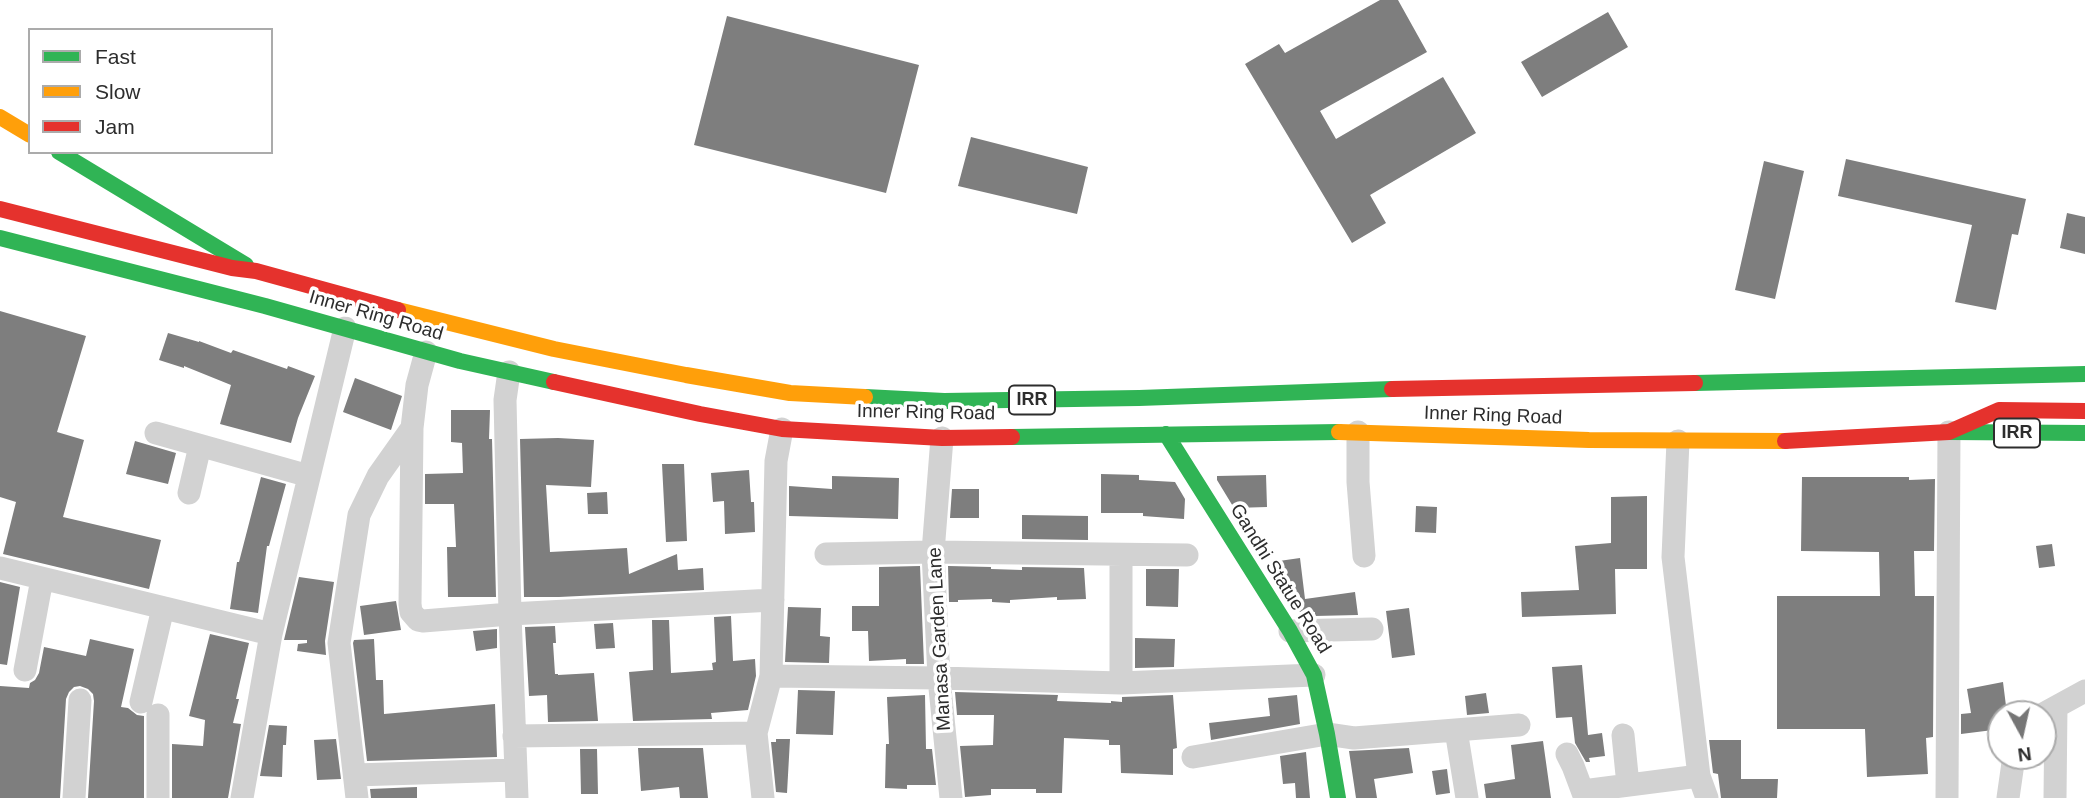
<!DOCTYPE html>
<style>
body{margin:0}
#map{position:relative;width:2085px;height:798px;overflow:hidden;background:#fff;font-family:Helvetica,sans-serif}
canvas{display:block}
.legend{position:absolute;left:28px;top:28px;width:245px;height:126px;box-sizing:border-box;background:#fff;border:2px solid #ababab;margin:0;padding:9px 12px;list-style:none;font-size:21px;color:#2d2d2d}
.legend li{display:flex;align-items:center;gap:14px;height:35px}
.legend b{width:35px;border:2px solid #ababab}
.north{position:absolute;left:1987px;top:700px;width:70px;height:70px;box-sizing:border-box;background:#fff;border:2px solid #ababab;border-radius:50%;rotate:172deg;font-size:19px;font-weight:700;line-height:28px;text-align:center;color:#2d2d2d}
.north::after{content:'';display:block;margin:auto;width:24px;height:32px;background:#767676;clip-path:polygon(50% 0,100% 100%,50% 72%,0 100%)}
</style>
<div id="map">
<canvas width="2085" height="798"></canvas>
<ul class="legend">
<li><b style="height:9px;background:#30b455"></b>Fast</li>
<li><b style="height:9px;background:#ff9f0a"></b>Slow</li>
<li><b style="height:9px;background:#e5322d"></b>Jam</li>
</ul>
<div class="north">N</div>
</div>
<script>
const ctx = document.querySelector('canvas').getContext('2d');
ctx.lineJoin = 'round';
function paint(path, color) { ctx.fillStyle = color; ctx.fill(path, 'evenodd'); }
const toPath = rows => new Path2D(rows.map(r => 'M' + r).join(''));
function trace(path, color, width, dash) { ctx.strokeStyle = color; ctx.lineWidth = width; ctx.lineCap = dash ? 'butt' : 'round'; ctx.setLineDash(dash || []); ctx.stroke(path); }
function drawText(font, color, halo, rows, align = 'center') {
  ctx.font = font + ' Helvetica,sans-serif'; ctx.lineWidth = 7; ctx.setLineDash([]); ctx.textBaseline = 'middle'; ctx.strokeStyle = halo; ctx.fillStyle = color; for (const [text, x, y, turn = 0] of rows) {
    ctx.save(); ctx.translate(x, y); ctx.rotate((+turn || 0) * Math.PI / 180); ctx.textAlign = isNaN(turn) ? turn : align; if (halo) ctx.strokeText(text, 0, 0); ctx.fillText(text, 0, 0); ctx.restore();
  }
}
const building = toPath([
 [1380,0,1398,0,1427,52,1320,111,1336,139,1443,77,1476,133,1370,195,1386,223,1352,243,1245,64,1279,44,1285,53],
 [1608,12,1628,47,1542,97,1521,62],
 [727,16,919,65,886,193,694,145],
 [971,137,1088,167,1077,214,958,186],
 [1846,159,2026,199,2018,235,2012,234,1996,310,1955,302,1972,225,1838,196],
 [1764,161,1804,171,1775,299,1735,290],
 [2067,213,2085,217,2085,254,2060,248],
 [0,311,86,336,57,432,84,440,63,517,161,540,149,589,3,554,16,502,0,497],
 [168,333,199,342,199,341,231,353,233,350,287,369,288,366,315,376,298,418,291,443,220,424,231,385,184,366,184,368,159,360],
 [355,378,402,396,391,430,343,412],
 [451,410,490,410,489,439,492,439,496,597,448,597,447,547,456,547,454,504,425,504,425,474,463,473,462,443,451,442],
 [558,438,594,440,591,487,546,485,550,552,627,548,629,574,677,554,678,570,703,568,704,590,559,597,524,597,520,439],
 [135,441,176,453,168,484,126,474],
 [662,464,684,464,687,541,666,542],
 [749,470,751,502,754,502,755,532,725,534,724,501,713,502,711,473],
 [1101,474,1139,475,1139,480,1175,482,1185,499,1184,519,1143,516,1143,513,1101,513],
 [1266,475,1267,507,1234,508,1217,480,1217,476],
 [832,476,899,478,898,519,789,516,789,486,832,489],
 [261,477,286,484,269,546,267,546,258,613,230,609,237,562,239,562],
 [1802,477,1909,477,1909,480,1935,479,1934,551,1914,551,1915,596,1934,596,1933,737,1926,738,1928,774,1867,777,1865,729,1777,729,1777,596,1880,596,1879,552,1801,551],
 [952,489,979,489,979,518,950,518],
 [607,492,608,514,588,514,587,493],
 [1647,496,1647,569,1615,569,1616,614,1522,617,1521,592,1579,590,1575,546,1611,543,1611,497],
 [1416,506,1437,507,1436,533,1415,532],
 [1022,515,1088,516,1088,540,1022,539],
 [2052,544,2055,566,2039,568,2036,546],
 [1300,558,1305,599,1355,592,1358,615,1315,616,1315,612,1301,614,1282,584,1279,561],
 [920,566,924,664,906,664,906,659,869,661,868,631,852,631,852,606,879,606,879,567],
 [948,566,991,567,991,569,1022,570,1022,567,1084,568,1086,599,1057,600,1057,597,1010,600,1010,603,992,602,992,599,958,600,958,602,949,602],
 [1146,569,1179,569,1178,607,1146,606],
 [299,577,334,582,325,641,326,655,297,651,298,644,307,643,307,640,284,640],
 [0,582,20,587,7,665,0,664],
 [396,601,401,630,364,635,360,606],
 [788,607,821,608,820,636,830,637,829,663,785,662],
 [1409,608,1415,655,1392,658,1386,611],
 [731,616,733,661,755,659,756,676,748,710,711,713,712,719,633,721,629,672,653,670,652,620,669,620,671,673,713,670,712,663,716,662,714,617],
 [613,623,615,648,596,649,594,624],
 [555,626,556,643,553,643,555,674,558,674,558,675,594,673,598,721,548,722,547,695,529,696,525,627],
 [497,629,497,648,476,651,473,631],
 [210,634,249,643,236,699,239,699,233,723,241,724,228,798,172,798,172,744,203,746,205,720,189,716],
 [1135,638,1175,639,1174,667,1135,668],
 [90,639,134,649,121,707,128,708,137,715,144,716,144,798,88,798,94,701,93,694,88,689,80,686,74,687,69,692,66,699,60,798,0,798,0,686,29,688,30,683,35,680,39,673,44,647,86,656],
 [374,639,376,680,383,680,384,714,495,704,497,757,367,761,353,643,354,640],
 [1582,665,1588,735,1602,733,1605,756,1589,758,1590,762,1586,762,1575,743,1572,717,1556,718,1552,667],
 [2003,682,2007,714,2001,714,2001,729,1961,734,1961,714,1971,713,1967,689],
 [798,690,835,691,833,735,796,734],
 [955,692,1058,695,1057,701,1111,703,1111,701,1122,702,1122,697,1173,695,1177,748,1173,749,1173,775,1121,773,1120,745,1109,745,1109,740,1064,738,1062,793,1036,793,1036,789,991,789,991,795,965,797,960,746,993,745,994,715,957,715],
 [1486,693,1489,713,1467,715,1465,696],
 [925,695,926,749,932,749,936,785,907,785,907,789,885,788,886,744,889,744,887,697],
 [1297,695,1300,724,1211,740,1209,723,1270,716,1268,698],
 [269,725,287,726,286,745,283,745,282,777,260,776],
 [336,739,341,779,317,780,314,740],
 [776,739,790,739,787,793,776,792,771,742,776,742],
 [1709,740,1741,740,1741,779,1778,779,1777,798,1721,798,1718,774,1713,773],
 [1543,741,1551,798,1486,798,1484,784,1515,779,1511,745],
 [638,748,703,748,708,798,680,798,679,787,641,791],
 [1409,748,1413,773,1374,779,1377,798,1356,798,1349,751],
 [580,749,597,749,598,794,581,794],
 [1306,752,1310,798,1296,798,1295,783,1283,784,1280,756],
 [1447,769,1450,793,1436,795,1432,771],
 [417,787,417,798,371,798,370,789]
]);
const street = toPath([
 [412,428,410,604,411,612,418,620,423,621,510,614,505,400,509,372],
 [1358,432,1358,482,1364,556],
 [156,433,309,476],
 [942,438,933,552,939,678,951,798],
 [1678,441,1673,557,1699,776,1707,798],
 [189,493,200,446],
 [826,554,933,552,1187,555],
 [0,568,271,634],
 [1290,631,1372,629],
 [25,670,42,579],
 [771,676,939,678,1121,683,1314,675],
 [1121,683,1121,555],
 [141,702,163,608],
 [2043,714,2085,691],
 [1456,730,1467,798],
 [1623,735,1628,785],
 [514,736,756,733],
 [1567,754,1573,766,1585,798],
 [1193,757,1327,734,1354,738,1519,725],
 [355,775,514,770],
 [1583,791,1699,776],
 [74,798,80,700],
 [158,798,158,715],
 [242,798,271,634,345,328],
 [357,798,339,643,359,515,378,476,412,428,417,385,426,352],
 [517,798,510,614,773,600],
 [763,798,756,733,771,676,776,461,782,429],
 [1947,798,1949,432],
 [2008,798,2014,756],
 [2055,798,2056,707]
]);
const fast = toPath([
 [59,152,246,265],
 [0,238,265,306,460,361,554,382],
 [1695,383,2085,374],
 [865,397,944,401,1139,398,1392,389],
 [1949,432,2085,433],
 [1166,434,1290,631,1314,675,1327,734,1338,798],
 [1012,437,1339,432]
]);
const slow = toPath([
 [0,117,30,135],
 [398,310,554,349,686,375,790,393,865,397],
 [1339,432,1589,440,1785,441]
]);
const jam = toPath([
 [0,209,232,268,256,271,398,310],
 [554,382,700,414,782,429,942,438,1012,437],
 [1392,389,1695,383],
 [1785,441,1949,432,1999,410,2085,411]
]);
const shields = [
 [1032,400,46],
 [2017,433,46]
];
const shieldNames = [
 ["IRR",1032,400],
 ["IRR",2017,433]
];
const streetNames = [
 ["Inner Ring Road",376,316,16],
 ["Inner Ring Road",926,413,1],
 ["Inner Ring Road",1493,416,2],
 ["Gandhi Statue Road",1280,579,58],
 ["Manasa Garden Lane",940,639,-93]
];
paint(building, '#7e7e7e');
trace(street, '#d2d2d2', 23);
trace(fast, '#30b455', 16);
trace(slow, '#ff9f0a', 16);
trace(jam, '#e5322d', 16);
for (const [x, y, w] of shields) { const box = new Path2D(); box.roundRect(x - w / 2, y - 14.5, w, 29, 5); ctx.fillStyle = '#fff'; ctx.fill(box); trace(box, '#2d2d2d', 2); }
drawText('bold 18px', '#2d2d2d', null, shieldNames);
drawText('19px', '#2d2d2d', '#fff', streetNames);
</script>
